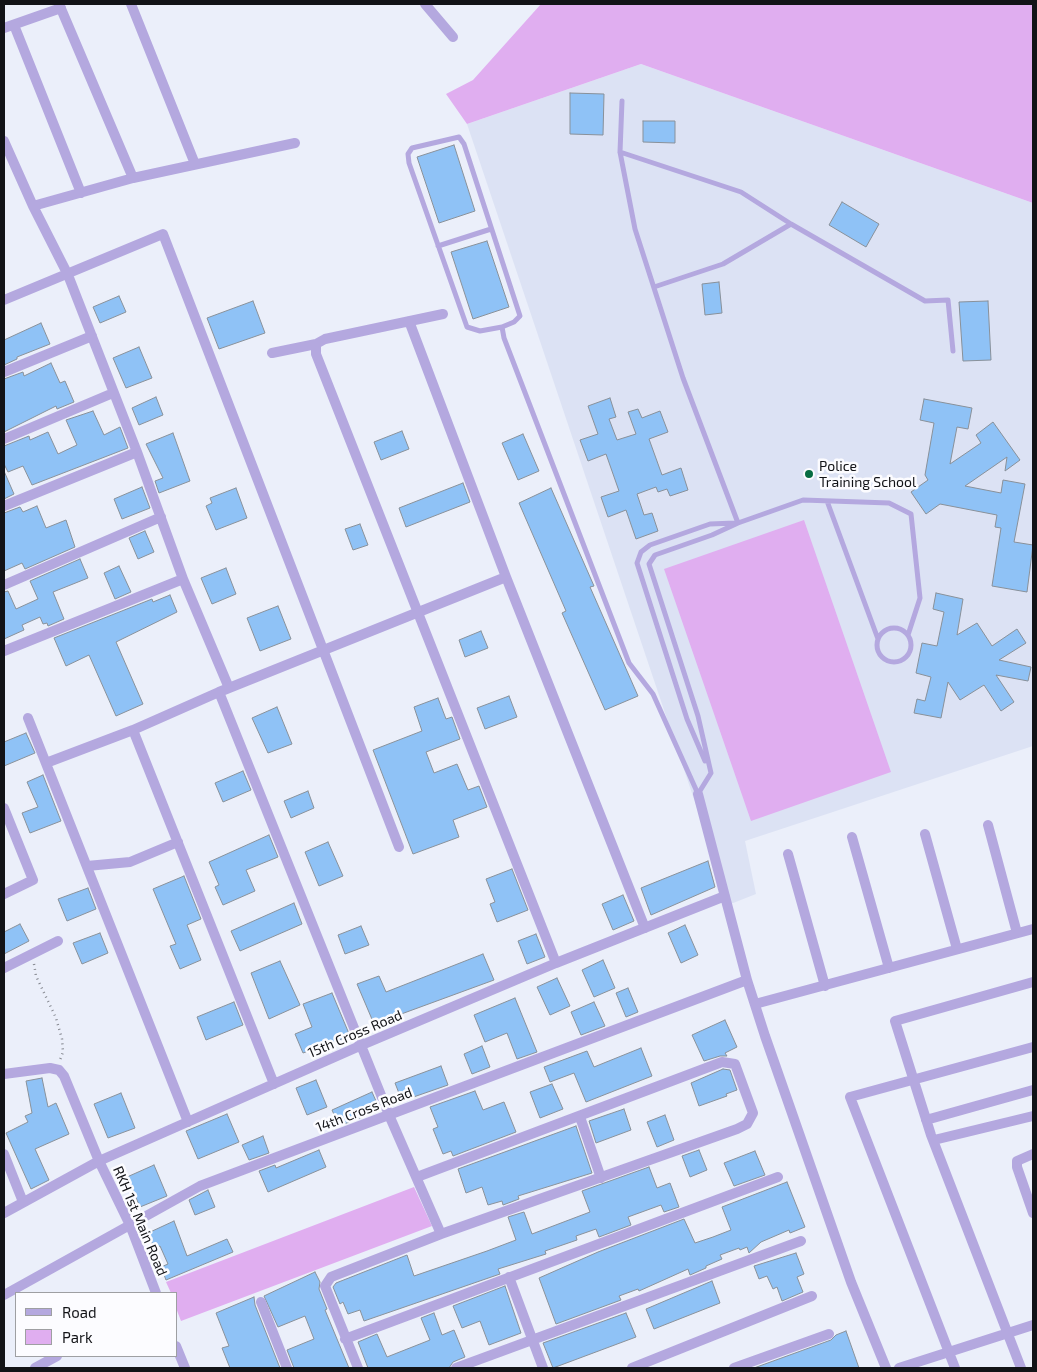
<!DOCTYPE html>
<style>
body{margin:0}
#map{position:relative;width:1037px;height:1372px;overflow:hidden;background:#ebeffa;font-family:"Exo 2",sans-serif}
canvas{display:block}
.frame{position:absolute;inset:0;border:5px solid #121317;pointer-events:none}
.legend{position:absolute;left:15px;top:1292px;width:162px;height:65px;box-sizing:border-box;background:#fcfcff;border:1px solid #9e9fa2;margin:0;padding:6px 9px;list-style:none;font-size:15px;color:#121317}
.legend li{display:flex;align-items:center;gap:10px;height:25px}
.legend b{width:25px;border:1px solid #9e9fa2}
</style>
<div id="map">
<canvas width="1037" height="1372"></canvas>
<div class="frame"></div>
<ul class="legend">
<li><b style="height:6px;background:#b4a8df"></b>Road</li>
<li><b style="height:14px;background:#e0aef0"></b>Park</li>
</ul>
</div>
<script>
const ctx = document.querySelector('canvas').getContext('2d');
ctx.lineJoin = 'round';
function paint(path, color) { ctx.fillStyle = color; ctx.fill(path, 'evenodd'); }
const toPath = rows => new Path2D(rows.map(r => 'M' + r).join(''));
function trace(path, color, width, dash) { ctx.strokeStyle = color; ctx.lineWidth = width; ctx.lineCap = dash ? 'butt' : 'round'; ctx.setLineDash(dash || []); ctx.stroke(path); }
function drawText(font, color, halo, rows, align = 'center') {
  ctx.font = font + ' "Exo 2",sans-serif'; ctx.lineWidth = 5; ctx.setLineDash([]); ctx.textBaseline = 'middle'; ctx.strokeStyle = halo; ctx.fillStyle = color; for (const [text, x, y, turn = 0] of rows) {
    ctx.save(); ctx.translate(x, y); ctx.rotate((+turn || 0) * Math.PI / 180); ctx.textAlign = isNaN(turn) ? turn : align; if (halo) ctx.strokeText(text, 0, 0); ctx.fillText(text, 0, 0); ctx.restore();
  }
}
const built = toPath([
 [641,64,1033,203,1033,746,745,841,756,894,723,907,705,832,467,124]
]);
const green = toPath([
 [541,4,1033,4,1033,203,641,64,467,124,446,94,473,80],
 [804,520,891,772,751,821,664,569],
 [414,1187,432,1226,181,1321,176,1308,176,1293,171,1293,166,1282]
]);
const building = toPath([
 [570,93,604,94,603,135,570,134,570,93],
 [643,121,675,121,675,143,643,142,643,121],
 [454,145,475,211,439,223,417,157,454,145],
 [842,202,879,224,866,247,829,225,842,202],
 [487,241,509,307,473,319,451,252,487,241],
 [719,282,722,313,705,315,702,284,719,282],
 [119,296,126,312,100,323,93,307,119,296],
 [253,301,265,333,219,349,207,318,253,301],
 [988,301,991,360,963,361,959,302,988,301],
 [41,323,50,344,17,357,17,359,4,365,4,340,41,323],
 [139,347,152,378,126,388,113,358,139,347],
 [51,363,60,383,65,381,74,402,57,409,56,406,4,432,4,379,23,372,24,376,51,363],
 [156,397,163,415,139,425,132,408,156,397],
 [610,398,616,417,609,419,617,440,636,434,628,412,638,409,642,418,660,411,668,432,649,439,662,475,681,468,688,490,670,496,667,489,658,492,656,487,637,494,644,515,652,513,658,531,636,539,626,510,608,517,601,497,619,491,606,454,588,461,580,440,598,434,588,406,610,398],
 [924,399,972,408,968,429,957,427,950,464,981,443,976,435,993,422,1020,460,1005,471,1007,457,965,486,1001,493,1003,480,1025,484,1014,542,1033,545,1027,592,992,586,1001,528,995,527,997,515,940,504,926,514,911,492,928,480,925,475,934,423,920,420,924,399],
 [93,411,104,435,120,427,128,448,32,485,23,466,8,472,4,464,4,446,29,436,30,440,48,432,58,454,77,445,66,420,93,411],
 [402,431,409,449,381,460,374,442,402,431],
 [173,433,190,481,159,493,155,481,163,478,146,444,173,433],
 [523,434,539,471,518,480,502,443,523,434],
 [4,471,14,494,4,499,4,471],
 [463,483,470,502,406,527,399,508,463,483],
 [142,487,150,508,122,519,114,499,142,487],
 [236,488,247,518,216,530,206,506,212,503,210,498,236,488],
 [551,488,594,586,590,587,638,696,605,710,562,613,566,611,519,503,551,488],
 [37,506,46,528,66,520,75,547,25,569,22,563,4,571,4,513,20,507,23,512,37,506],
 [360,524,368,545,353,550,345,529,360,524],
 [145,531,154,552,138,559,129,538,145,531],
 [80,559,88,578,53,592,64,619,48,626,47,623,43,624,40,617,22,625,24,630,4,639,4,592,8,591,16,609,38,599,30,581,80,559],
 [119,566,131,592,115,599,104,573,119,566],
 [226,568,236,594,212,604,201,578,226,568],
 [936,593,963,599,957,635,977,623,992,646,1017,629,1026,643,999,660,1031,667,1028,681,996,675,1014,702,1001,711,984,685,960,700,948,682,941,718,914,713,917,699,925,701,931,677,916,673,922,643,937,646,944,612,933,609,936,593],
 [170,595,177,612,116,642,143,704,116,716,89,655,66,666,54,638,152,599,153,602,170,595],
 [278,606,291,639,260,651,247,618,278,606],
 [481,631,488,648,465,657,459,640,481,631],
 [509,696,517,717,485,729,477,708,509,696],
 [438,698,446,719,452,717,460,739,426,752,434,773,457,764,468,790,479,786,487,807,453,820,459,837,413,854,373,750,422,731,414,707,438,698],
 [277,707,292,744,268,753,252,718,277,707],
 [26,733,35,753,4,766,4,742,26,733],
 [243,771,251,790,223,802,215,783,243,771],
 [43,775,61,821,30,833,22,813,38,807,27,782,43,775],
 [308,791,314,808,291,818,284,801,308,791],
 [269,835,278,857,246,870,255,891,223,905,215,887,219,885,209,862,269,835],
 [328,842,343,876,319,886,305,852,328,842],
 [708,861,715,887,651,915,641,888,708,861],
 [512,869,528,910,497,922,490,904,495,902,486,879,512,869],
 [184,876,201,919,187,925,201,960,180,969,170,946,176,944,153,889,184,876],
 [88,888,96,909,67,921,58,899,88,888],
 [623,895,634,921,613,930,602,904,623,895],
 [294,903,302,924,240,951,231,931,294,903],
 [20,924,29,941,4,954,4,932,20,924],
 [685,925,698,955,681,963,668,933,685,925],
 [361,926,369,945,345,954,338,935,361,926],
 [100,933,108,953,82,964,73,943,100,933],
 [536,934,545,957,527,964,518,941,536,934],
 [483,954,494,980,374,1024,357,984,379,976,386,992,483,954],
 [603,960,615,988,594,997,582,970,603,960],
 [280,961,300,1005,269,1019,251,973,280,961],
 [557,978,570,1006,550,1015,537,987,557,978],
 [628,988,638,1012,626,1017,616,993,628,988],
 [332,993,350,1036,303,1053,295,1034,312,1027,303,1004,332,993],
 [515,998,537,1052,517,1059,507,1033,485,1042,474,1015,515,998],
 [234,1002,243,1025,206,1040,197,1017,234,1002],
 [594,1002,605,1026,581,1035,571,1012,594,1002],
 [725,1020,737,1047,725,1053,727,1056,720,1056,704,1061,692,1035,725,1020],
 [482,1046,490,1067,472,1074,464,1054,482,1046],
 [641,1048,652,1076,586,1102,574,1073,550,1082,544,1067,587,1051,594,1067,641,1048],
 [441,1066,448,1085,402,1101,395,1083,441,1066],
 [723,1069,730,1070,737,1090,726,1094,727,1096,699,1106,691,1083,723,1069],
 [42,1078,48,1107,56,1103,69,1134,35,1149,49,1180,31,1189,6,1133,28,1122,25,1116,32,1113,26,1081,42,1078],
 [316,1080,327,1107,307,1115,296,1088,316,1080],
 [552,1084,563,1109,540,1118,530,1092,552,1084],
 [475,1091,483,1110,504,1102,516,1132,453,1156,451,1151,443,1154,433,1129,438,1127,430,1107,475,1091],
 [372,1092,380,1110,339,1126,332,1110,372,1092],
 [121,1093,135,1128,108,1138,94,1104,121,1093],
 [624,1109,631,1130,596,1143,589,1121,624,1109],
 [227,1114,239,1142,198,1159,186,1131,227,1114],
 [665,1115,674,1140,657,1147,647,1122,665,1115],
 [576,1126,592,1173,518,1196,519,1199,503,1205,502,1201,488,1205,482,1187,466,1193,458,1169,576,1126],
 [263,1136,269,1153,249,1160,242,1145,263,1136],
 [319,1150,326,1167,268,1192,259,1171,275,1165,276,1168,319,1150],
 [699,1150,707,1170,690,1177,682,1156,699,1150],
 [755,1151,765,1175,734,1186,724,1163,755,1151],
 [154,1165,167,1196,140,1207,127,1177,154,1165],
 [649,1167,657,1188,670,1183,679,1207,664,1212,661,1205,628,1217,631,1225,599,1237,596,1229,576,1236,577,1240,545,1251,546,1254,498,1269,500,1274,364,1321,360,1310,348,1314,343,1302,340,1304,333,1287,336,1283,407,1255,414,1276,487,1251,516,1240,508,1217,524,1212,532,1234,590,1212,582,1191,649,1167],
 [787,1182,805,1227,790,1233,789,1230,761,1242,749,1253,747,1247,740,1250,739,1248,720,1255,722,1259,706,1266,706,1268,690,1275,688,1269,639,1291,638,1289,619,1296,621,1300,556,1324,539,1278,598,1252,684,1219,695,1243,713,1237,731,1230,722,1207,787,1182],
 [208,1190,215,1207,195,1215,189,1200,208,1190],
 [174,1221,187,1256,227,1239,233,1252,166,1280,161,1267,168,1264,160,1246,154,1248,148,1233,174,1221],
 [796,1253,804,1274,797,1277,803,1292,782,1301,777,1287,773,1289,767,1276,759,1279,754,1266,796,1253],
 [315,1272,320,1282,319,1289,327,1309,325,1310,349,1368,294,1368,287,1350,314,1339,305,1316,278,1327,264,1296,315,1272],
 [712,1281,720,1303,654,1329,646,1309,712,1281],
 [505,1286,521,1333,489,1345,480,1321,462,1328,453,1306,505,1286],
 [254,1297,255,1305,280,1368,230,1368,222,1348,229,1346,216,1313,254,1297],
 [434,1313,442,1335,454,1330,465,1357,453,1362,449,1368,368,1368,358,1342,377,1334,387,1357,430,1340,421,1318,434,1313],
 [626,1313,636,1337,553,1368,543,1343,626,1313],
 [846,1331,859,1368,754,1368,831,1340,836,1335,846,1331]
]);
const path = toPath([
 [34,964,36,976,56,1018,62,1039,63,1052,60,1060]
]);
const service = toPath([
 [622,101,620,152,635,229,683,378,738,523,803,500,889,503,911,514,920,598,908,635],
 [620,152,741,192,791,224,925,301,948,300,953,351],
 [438,246,491,229],
 [654,287,723,264,791,224],
 [502,327,480,331,467,327,409,163,408,154,412,148,459,137,464,144,520,316,514,322,502,327,504,338,629,663,653,694,698,794],
 [827,501,878,639],
 '877 645a17 17 0 1 1 34 0a17 17 0 1 1-34 0Z',
 [705,761,687,719,637,563,641,552,650,545,710,524,735,523],
 [698,794,711,773,698,716,649,564,655,555,712,535,738,523]
]);
const minor = toPath([
 [59,4,133,178],
 [131,4,195,164],
 [425,4,453,37],
 [14,25,81,193],
 [4,28,61,8],
 [4,141,33,206],
 [4,300,163,234,399,847],
 [443,314,325,339,316,344,316,354,556,963],
 [409,321,506,577,645,928],
 [272,353,316,344],
 [4,372,92,336],
 [4,439,113,393],
 [4,506,137,452],
 [183,579,137,452,68,275,33,206,133,178,295,143],
 [4,585,161,517],
 [4,651,183,579,229,688],
 [219,692,389,1115,441,1234],
 [28,718,188,1122],
 [133,730,274,1084],
 [46,763,133,730,219,692,506,577],
 [698,794,747,980,765,1036,851,1282,886,1368],
 [4,808,33,880,4,894],
 [988,825,1017,933],
 [925,834,957,949],
 [852,837,889,968],
 [788,854,825,986],
 [87,866,130,862,178,842],
 [4,968,58,941],
 [755,1004,1033,929],
 [4,1074,50,1068,59,1070,64,1076,99,1161,130,1225,156,1293],
 [580,1117,601,1178],
 [926,1120,1033,1090],
 [934,1140,1033,1116],
 [4,1154,23,1202],
 [1033,1154,1017,1161,1017,1167,1033,1213],
 [4,1213,99,1161,362,1045,556,963,725,896],
 [509,1277,543,1368],
 [4,1295,200,1186,747,980],
 [261,1302,287,1368],
 [345,1339,778,1177],
 [176,1346,185,1368],
 [35,1368,57,1356],
 [358,1368,325,1286,331,1277,441,1234,737,1129,747,1124,753,1113,735,1064,722,1062,417,1177],
 [456,1368,801,1241],
 [632,1368,812,1296],
 [734,1368,829,1334],
 [899,1368,1033,1325],
 [955,1368,850,1097,1033,1047],
 [1021,1368,931,1135,895,1021,1033,982]
]);
const markers = [
 [809,474,5,"#076c42"]
];
const poiNames = [
 ["Police",819,466],
 ["Training School",819,482]
];
const streetNames = [
 ["15th Cross Road",355,1034,-23],
 ["14th Cross Road",364,1110,-21],
 ["RKH 1st Main Road",140,1221,67]
];
paint(built, '#dce2f4');
paint(green, '#e0aef0');
paint(building, '#8fc2f6');
trace(building, '#89919a', 1);
trace(path, '#868991', 2.5, [1, 4]);
trace(service, '#b4a8df', 5);
trace(minor, '#b4a8df', 10);
for (const [x, y, r, color] of markers) { const dot = new Path2D(); dot.arc(x, y, r, 0, 2 * Math.PI); ctx.fillStyle = color; ctx.fill(dot); trace(dot, '#fcfcff', 2); }
drawText('14px', '#121317', '#fcfcff', poiNames, 'left');
drawText('14px', '#121317', '#fcfcff', streetNames);
</script>
